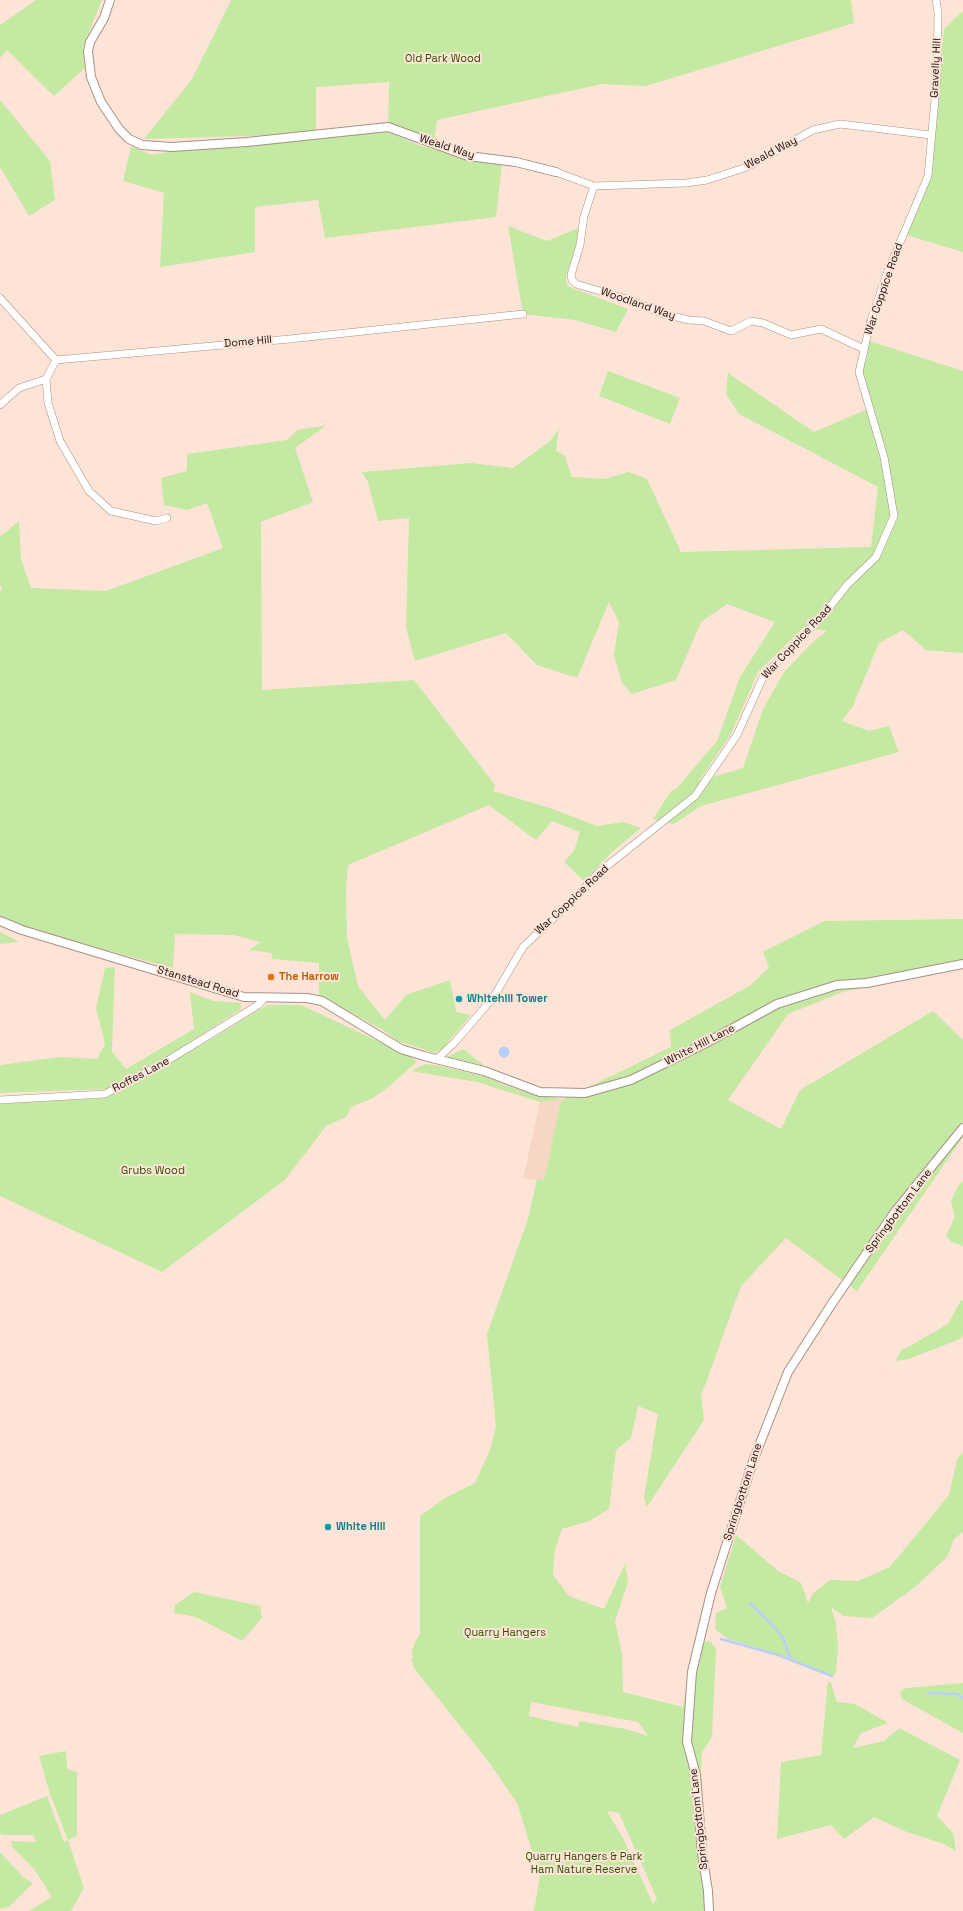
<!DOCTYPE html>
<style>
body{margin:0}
canvas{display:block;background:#fee4d7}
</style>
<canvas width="963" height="1911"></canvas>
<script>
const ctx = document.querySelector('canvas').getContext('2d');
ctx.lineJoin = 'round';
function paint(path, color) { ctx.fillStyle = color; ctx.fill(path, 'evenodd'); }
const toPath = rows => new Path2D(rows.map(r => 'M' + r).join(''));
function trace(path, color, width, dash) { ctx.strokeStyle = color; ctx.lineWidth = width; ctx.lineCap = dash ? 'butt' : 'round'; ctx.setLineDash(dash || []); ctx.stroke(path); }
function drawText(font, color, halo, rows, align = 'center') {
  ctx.font = font + ' "Space Grotesk",sans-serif'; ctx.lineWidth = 4; ctx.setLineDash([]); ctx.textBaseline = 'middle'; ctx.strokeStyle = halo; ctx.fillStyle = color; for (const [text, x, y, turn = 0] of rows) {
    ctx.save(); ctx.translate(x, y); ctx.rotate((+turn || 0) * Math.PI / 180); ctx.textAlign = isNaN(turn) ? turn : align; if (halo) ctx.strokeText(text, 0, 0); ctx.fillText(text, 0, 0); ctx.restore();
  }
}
const built = toPath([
 [564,1099,560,1105,544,1180,523,1179,540,1102]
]);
const green = toPath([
 [36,0,102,0,83,47,85,68,54,96,7,50,0,58,0,25],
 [231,0,851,0,854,23,646,86,602,84,437,120,434,144,388,127,389,82,316,87,316,134,144,139,192,79],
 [963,11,963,252,903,234,928,176,944,29],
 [0,100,50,161,55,200,29,216,0,167],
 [372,132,388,132,421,146,502,165,496,217,325,238,318,200,255,207,255,252,160,267,164,193,123,181,131,146,151,155,187,149,314,139],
 [508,226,547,241,578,228,577,243,566,275,567,286,628,309,616,332,575,320,523,314],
 [866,340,963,371,963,653,926,650,903,630,879,643,853,706,842,721,869,731,889,726,899,752,701,806,674,824,653,819,671,791,676,789,717,741,740,677,775,622,727,604,701,622,676,680,632,694,622,683,614,655,619,622,609,602,577,678,537,665,506,633,415,661,406,628,409,518,378,521,368,482,362,472,471,463,513,468,549,442,559,429,556,451,565,456,572,477,605,479,629,472,647,479,681,552,871,547,878,487,739,414,726,394,728,373,814,432,868,409,859,372],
 [804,627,827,631,814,641,784,672,763,709,743,768,699,781,731,734,758,672],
 [608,371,680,398,670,424,599,396],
 [327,425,295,448,313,502,261,522,262,690,414,680,495,785,493,791,550,808,597,826,623,822,641,828,611,853,584,881,564,862,574,851,580,832,552,821,536,840,489,805,348,865,346,889,347,938,358,986,385,1020,406,995,450,980,456,1012,471,1015,443,1048,435,1053,398,1041,383,1030,319,995,319,963,272,959,272,953,249,950,261,942,233,935,175,934,173,968,34,931,0,916,0,591,2,590,0,585,0,537,19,521,21,559,31,588,106,591,223,548,207,503,187,510,164,505,161,478,187,471,187,454,287,440,297,430],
 [963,919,963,969,843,992,788,1014,728,1100,781,1129,800,1090,933,1011,963,1040,963,1137,857,1291,786,1238,741,1286,701,1396,704,1420,647,1507,644,1498,658,1414,638,1406,631,1438,616,1450,609,1509,589,1521,562,1529,555,1549,553,1575,569,1596,604,1609,625,1564,628,1582,615,1621,622,1654,623,1692,683,1707,694,1643,710,1641,716,1648,712,1737,702,1752,701,1774,712,1911,534,1911,540,1876,517,1803,488,1761,414,1668,411,1658,413,1659,412,1651,415,1642,420,1634,420,1516,445,1498,475,1483,490,1450,496,1426,487,1334,528,1219,537,1179,544,1180,560,1105,563,1099,540,1102,477,1082,411,1071,425,1064,441,1066,483,1076,507,1086,539,1096,564,1099,671,1047,670,1030,751,985,769,967,763,952,825,921],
 [531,1702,638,1722,648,1736,626,1729,580,1721,578,1727,529,1716],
 [607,1811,619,1813,657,1899,653,1904,624,1840],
 [0,932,19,942,0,944],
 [115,967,112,1052,126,1069,194,1029,190,992,213,1001,241,1003,241,1009,159,1062,106,1089,0,1093,0,1065,60,1057,97,1059,105,1044,96,1008,105,968],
 [267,1005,301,1005,410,1056,417,1062,387,1088,373,1098,351,1107,346,1117,326,1126,285,1180,162,1272,0,1196,0,1104,106,1098,205,1043],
 [463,1049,485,1066,447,1057],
 [963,1181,963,1246,952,1242,946,1236,955,1217,951,1201,958,1186],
 [961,1300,963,1301,963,1335,960,1339,909,1359,895,1361,901,1351,948,1324],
 [963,1452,963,1532,954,1539,947,1557,915,1587,872,1618,843,1616,831,1607,836,1624,838,1647,836,1673,833,1676,774,1653,728,1639,715,1629,716,1613,727,1608,720,1587,736,1535,778,1571,801,1583,808,1603,813,1593,830,1580,858,1581,890,1567,949,1495,957,1459],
 [194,1592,260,1606,262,1618,242,1641,196,1617,174,1613,175,1605],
 [828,1681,831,1683,837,1702,855,1704,888,1723,861,1733,853,1748,884,1741,899,1728,960,1760,937,1816,953,1833,956,1851,944,1844,907,1832,874,1817,844,1839,831,1825,777,1839,781,1762,821,1755],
 [963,1683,963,1733,902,1699,900,1692,906,1688],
 [66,1751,67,1769,77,1772,77,1836,68,1840,84,1888,71,1911,29,1911,52,1897,34,1869,12,1847,11,1841,36,1842,33,1835,2,1835,0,1833,0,1815,47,1796,64,1842,68,1840,50,1794,39,1756],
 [0,1852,24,1878,33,1883,9,1907,0,1909]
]);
const water = toPath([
 '498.5 1052a5.5 5.5 0 1 1 11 0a5.5 5.5 0 1 1-11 0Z'
]);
const stream = toPath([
 [750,1603,772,1625,783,1638,791,1660],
 [721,1639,778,1655,832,1676],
 [928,1693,957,1694,963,1698]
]);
const minor = toPath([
 [556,172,594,186,686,183,707,180,747,167,813,130,840,124,931,135],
 [594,186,584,216,580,245,571,275,572,280,576,284,630,300,663,314,689,320,704,321,731,331,751,321,763,323,791,335,821,329,864,349],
 [0,298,56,360,290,339,523,314],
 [46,379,48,403,60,441,89,491,111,511,156,521,167,518],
 [0,405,19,388,46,379,56,360],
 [437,1059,455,1042,493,998,523,947,581,892,598,873,695,796,737,735,764,675,821,618,847,585,876,557,894,516,884,457,859,372,871,320,888,271,928,176,937,77,938,13,936,0],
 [0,1100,105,1094,162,1064,258,1005,262,1001,262,997]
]);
const tertiary = toPath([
 [110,0,104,18,90,42,88,51,91,77,101,102,119,129,129,139,142,145,172,147,247,142,388,127,468,156,516,162,556,172],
 [0,921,22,930,244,997,307,998,322,1001,401,1049,424,1056,484,1071,540,1092,585,1093,631,1080,706,1043,777,1004,837,985,867,983,963,964],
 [709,1911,708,1891,702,1853,696,1775,687,1742,692,1672,711,1593,753,1461,788,1372,831,1305,894,1213,963,1128]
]);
const markers = [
 [271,977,4,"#e8710a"],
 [459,999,4,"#0f9aa8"],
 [328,1527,4,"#0f9aa8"]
];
const parkNames = [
 ["Old Park Wood",443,59],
 ["Grubs Wood",153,1171],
 ["Quarry Hangers",505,1633],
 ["Quarry Hangers & Park",584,1857],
 ["Ham Nature Reserve",584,1870]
];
const streetNames = [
 ["Gravelly Hill",936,68,-87],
 ["Weald Way",447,147,18],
 ["Weald Way",771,153,-28],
 ["War Coppice Road",884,289,-71],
 ["Woodland Way",638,304,19],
 ["Dome Hill",248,342,-5],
 ["War Coppice Road",797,642,-47],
 ["War Coppice Road",572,900,-43],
 ["Stanstead Road",198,982,17],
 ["White Hill Lane",700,1045,-27],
 ["Roffes Lane",141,1075,-28],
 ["Springbottom Lane",899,1211,-53],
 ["Springbottom Lane",743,1492,-72],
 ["Springbottom Lane",699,1819,-96]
];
const foodNames = [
 ["The Harrow",279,977]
];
const cultureNames = [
 ["Whitehill Tower",467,999],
 ["White Hill",336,1527]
];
paint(built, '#f8d6c6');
paint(green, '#c3e9a2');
paint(water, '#b9cff9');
trace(stream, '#b9cff9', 2.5);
trace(minor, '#a89084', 8);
trace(tertiary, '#a89084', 10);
trace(minor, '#fff', 7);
trace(tertiary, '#fff', 8);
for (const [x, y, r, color] of markers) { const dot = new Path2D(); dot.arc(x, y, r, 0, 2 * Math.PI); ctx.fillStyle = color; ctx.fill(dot); trace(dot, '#fee4d7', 1.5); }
drawText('11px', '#2e4f00', '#fee4d7', parkNames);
drawText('11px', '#1b120e', '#fee4d7', streetNames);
drawText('bold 11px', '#c56008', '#fee4d7', foodNames, 'left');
drawText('bold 11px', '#0d838f', '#fee4d7', cultureNames, 'left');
</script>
